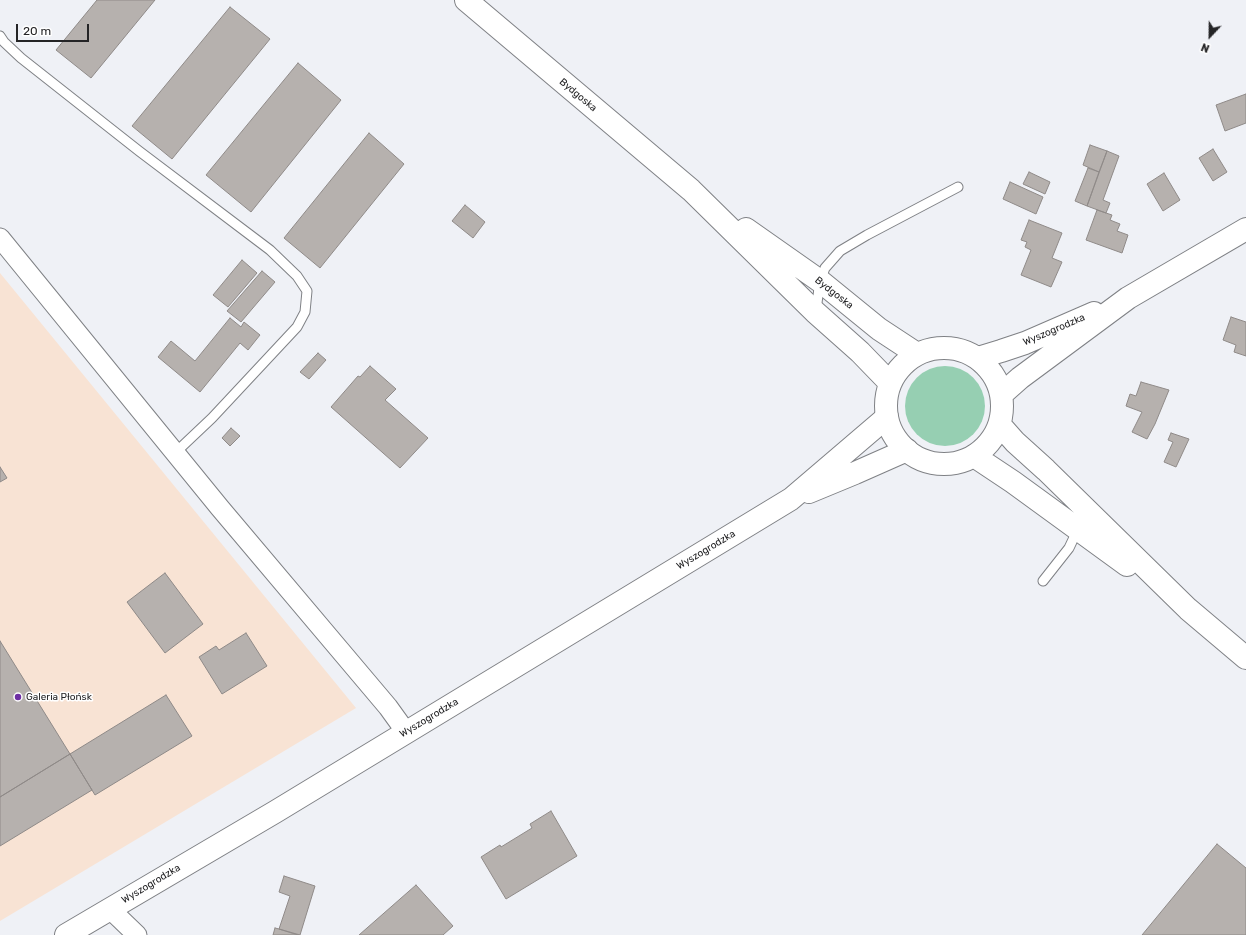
<!DOCTYPE html>
<meta charset="utf-8">
<style>
body{margin:0}
#map{position:relative;width:1246px;height:935px;overflow:hidden;background:#eff1f6;font-family:Rubik,sans-serif}
canvas{display:block}
.north{position:absolute;left:1190px;top:16px;width:40px;height:40px;-webkit-text-stroke:3px #fff;paint-order:stroke;rotate:202deg;font-size:11px;font-weight:700;line-height:16px;text-align:center;color:#242426}
.north::after{content:'';display:block;margin:auto;width:14px;height:18px;background:#242426;clip-path:polygon(50% 0,100% 100%,50% 72%,0 100%)}
.scale{position:absolute;left:16px;top:24px;width:73px;height:18px;box-sizing:border-box;border:2px solid #242426;border-top:0;padding-left:5px;font-size:12px;line-height:14px;white-space:nowrap;color:#242426;-webkit-text-stroke:3px #fff;paint-order:stroke}
</style>
<div id="map">
<canvas width="1246" height="935"></canvas>
<div class="north">N</div>
<div class="scale">20 m</div>
</div>
<script>
const ctx = document.querySelector('canvas').getContext('2d');
ctx.lineJoin = 'round';
function paint(path, color) { ctx.fillStyle = color; ctx.fill(path, 'evenodd'); }
const toPath = rows => new Path2D(rows.map(r => 'M' + r).join(''));
function trace(path, color, width, dash) { ctx.strokeStyle = color; ctx.lineWidth = width; ctx.lineCap = dash ? 'butt' : 'round'; ctx.setLineDash(dash || []); ctx.stroke(path); }
function drawText(font, color, halo, rows, align = 'center') {
  ctx.font = font + ' Rubik,sans-serif'; ctx.lineWidth = 3; ctx.setLineDash([]); ctx.textBaseline = 'middle'; ctx.strokeStyle = halo; ctx.fillStyle = color; for (const [text, x, y, turn = 0] of rows) {
    ctx.save(); ctx.translate(x, y); ctx.rotate((+turn || 0) * Math.PI / 180); ctx.textAlign = isNaN(turn) ? turn : align; if (halo) ctx.strokeText(text, 0, 0); ctx.fillText(text, 0, 0); ctx.restore();
  }
}
const commercial = toPath([
 [0,273,356,708,0,921]
]);
const green = toPath([
 '905 406a40 40 0 1 1 80 0a40 40 0 1 1-80 0Z'
]);
const building = toPath([
 [97,0,155,0,91,78,56,50,97,0],
 [230,7,270,39,172,159,132,126,230,7],
 [298,63,341,100,251,212,206,175,298,63],
 [1246,94,1246,123,1225,131,1216,105,1246,94],
 [369,133,404,164,320,268,284,238,369,133],
 [1090,145,1107,151,1099,172,1083,165,1090,145],
 [1213,149,1227,172,1213,181,1199,158,1213,149],
 [1107,151,1119,156,1103,200,1110,203,1106,213,1087,206,1107,151],
 [1088,168,1099,172,1087,206,1075,201,1088,168],
 [1029,172,1050,182,1045,194,1023,184,1029,172],
 [1164,173,1180,200,1163,211,1147,184,1164,173],
 [1010,182,1043,197,1036,214,1003,199,1010,182],
 [465,205,485,222,473,238,452,221,465,205],
 [1097,210,1112,215,1110,220,1120,224,1117,231,1128,235,1122,253,1086,240,1097,210],
 [1029,220,1062,233,1052,258,1062,262,1051,287,1021,275,1031,250,1025,247,1027,242,1021,240,1029,220],
 [242,260,257,273,228,307,213,295,242,260],
 [262,271,275,282,241,322,227,311,262,271],
 [1231,317,1246,322,1246,356,1234,352,1236,345,1223,340,1231,317],
 [230,318,241,327,244,322,260,335,248,350,240,343,200,392,158,357,171,341,195,361,230,318],
 [318,353,326,360,309,379,300,372,318,353],
 [370,366,396,389,385,400,428,438,400,468,331,407,358,376,360,377,370,366],
 [1141,382,1169,390,1155,424,1147,439,1132,432,1142,412,1126,406,1130,394,1136,396,1141,382],
 [231,428,240,436,230,446,222,438,231,428],
 [1171,433,1189,439,1176,467,1164,462,1173,442,1168,440,1171,433],
 [0,467,7,478,0,482,0,467],
 [165,573,203,624,165,653,127,602,165,573],
 [246,633,267,666,222,694,199,657,216,646,219,650,246,633],
 [0,641,70,754,0,797,0,641],
 [166,695,192,736,95,795,70,754,166,695],
 [70,754,92,790,0,846,0,797,70,754],
 [551,811,577,856,506,899,481,857,500,845,501,847,532,828,530,824,551,811],
 [1217,844,1246,868,1246,935,1142,935,1217,844],
 [284,876,315,886,300,935,279,929,290,896,279,892,284,876],
 [416,885,453,926,443,935,359,935,416,885],
 [275,928,279,929,298,935,273,935,275,928]
]);
const lane = toPath([
 [0,36,4,42,21,58,139,151,270,250,297,276,307,291,305,312,297,327,212,418,175,453],
 [816,310,820,281,825,268,840,251,867,235,958,187],
 [1043,581,1069,548,1078,529]
]);
const street = toPath([
 [0,238,220,508,388,707,406,732],
 [110,909,137,935]
]);
const secondary = toPath([
 [809,492,855,473,907,450],
 [66,935,275,812,791,499,887,417]
]);
const primary = toPath([
 [466,0,691,190,815,312,860,352,890,383],
 [746,229,820,281,879,329,917,354],
 '886 406a58 58 0 1 1 116 0a58 58 0 1 1-116 0Z',
 [978,358,1001,351,1025,343,1094,313],
 [1002,394,1020,378,1128,298,1246,229],
 [1000,425,1015,442,1046,470,1188,609,1246,658],
 [974,456,1013,482,1127,565]
]);
const markers = [
 [18,697,4,"#6e2fa4"]
];
const streetNames = [
 ["Bydgoska",578,95,40],
 ["Bydgoska",834,293,38],
 ["Wyszogrodzka",1054,330,-23],
 ["Wyszogrodzka",706,550,-31],
 ["Wyszogrodzka",429,718,-31],
 ["Wyszogrodzka",151,884,-31]
];
const poiNames = [
 ["Galeria Płońsk",26,697]
];
paint(commercial, '#f8e3d4');
paint(green, '#96cfb2');
paint(building, '#b6b1ae');
trace(building, '#8f8a88', 1);
trace(lane, '#7f8185', 11);
trace(street, '#7f8185', 21);
trace(secondary, '#7f8185', 24);
trace(primary, '#7f8185', 24);
trace(lane, '#fff', 9);
trace(street, '#fff', 19);
trace(secondary, '#fff', 22);
trace(primary, '#fff', 22);
for (const [x, y, r, color] of markers) { const dot = new Path2D(); dot.arc(x, y, r, 0, 2 * Math.PI); ctx.fillStyle = color; ctx.fill(dot); trace(dot, '#fff', 1.5); }
drawText('10px', '#242426', '#fff', streetNames);
drawText('10px', '#242426', '#fff', poiNames, 'left');
</script>
